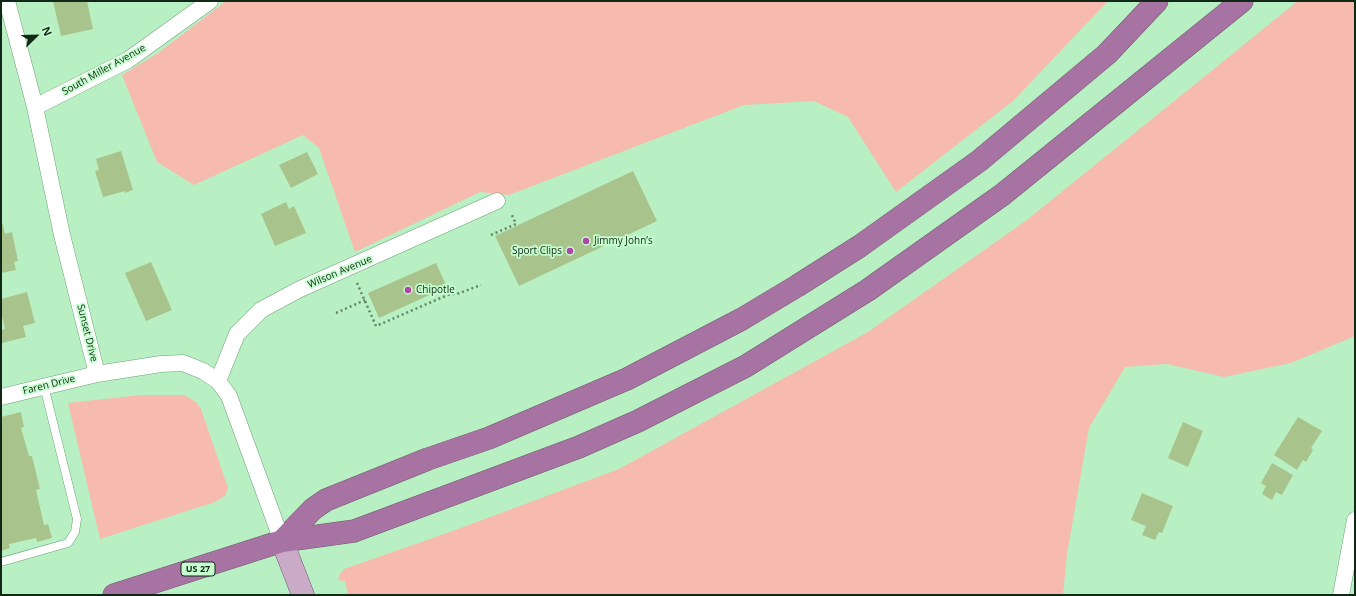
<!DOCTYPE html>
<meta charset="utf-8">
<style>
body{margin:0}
#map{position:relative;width:1356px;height:596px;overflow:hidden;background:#b9f0c3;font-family:"Open Sans",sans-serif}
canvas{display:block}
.frame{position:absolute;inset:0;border:2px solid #122817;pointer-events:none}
.north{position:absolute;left:16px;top:16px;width:40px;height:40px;-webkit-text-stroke:3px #c6fed0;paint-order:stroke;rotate:67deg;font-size:11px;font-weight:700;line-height:16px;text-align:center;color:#122817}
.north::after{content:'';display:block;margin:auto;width:14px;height:18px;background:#122817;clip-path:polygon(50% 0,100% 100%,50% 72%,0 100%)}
</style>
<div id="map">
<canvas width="1356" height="596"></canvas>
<div class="frame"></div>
<div class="north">N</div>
</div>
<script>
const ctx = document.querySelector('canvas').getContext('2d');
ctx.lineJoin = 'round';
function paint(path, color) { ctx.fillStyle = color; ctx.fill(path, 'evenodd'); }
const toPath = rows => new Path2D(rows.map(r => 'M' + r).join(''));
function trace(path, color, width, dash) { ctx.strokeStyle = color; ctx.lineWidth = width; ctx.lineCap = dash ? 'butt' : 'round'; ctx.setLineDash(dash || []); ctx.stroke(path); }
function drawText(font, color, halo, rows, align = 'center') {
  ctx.font = font + ' "Open Sans",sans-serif'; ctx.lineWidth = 3.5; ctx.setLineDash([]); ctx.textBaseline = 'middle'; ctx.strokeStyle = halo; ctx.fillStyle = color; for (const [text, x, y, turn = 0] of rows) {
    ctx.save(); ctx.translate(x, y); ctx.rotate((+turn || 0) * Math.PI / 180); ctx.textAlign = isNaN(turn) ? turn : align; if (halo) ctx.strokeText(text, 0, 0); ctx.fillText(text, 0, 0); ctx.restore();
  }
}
const green = toPath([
 [226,1,1108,1,1013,101,896,192,848,117,814,101,744,105,509,195,480,192,355,252,319,148,303,135,194,185,157,162,122,75,158,53],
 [1298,1,1355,1,1355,336,1291,363,1224,377,1167,364,1125,367,1089,428,1067,554,1063,595,348,595,345,581,338,580,340,574,344,569,450,532,619,469,868,332,1027,220],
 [141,395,184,395,196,402,201,409,228,488,225,496,215,502,100,539,68,403]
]);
const building = toPath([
 [53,1,87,1,93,29,61,36],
 [121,151,133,190,125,193,125,191,103,197,95,171,99,170,96,159],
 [307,152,318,174,291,188,279,165],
 [633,171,657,221,519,286,495,236],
 [286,202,289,209,294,206,306,233,275,246,261,214],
 [1,218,5,234,12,232,18,261,14,262,16,270,1,273],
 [151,262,172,310,146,321,125,273],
 [436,263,447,287,379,318,368,293],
 [27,292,35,323,23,326,26,337,2,343,1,330,5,329,1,313,1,299],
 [21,412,24,427,21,428,29,456,32,456,40,489,36,490,44,525,48,524,52,538,37,542,36,538,9,544,10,548,1,551,1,417],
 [1298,417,1322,431,1311,448,1313,450,1306,462,1303,460,1297,470,1274,455],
 [1183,422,1203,431,1188,467,1168,458],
 [1272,463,1293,475,1282,495,1276,492,1272,500,1262,494,1266,486,1261,483],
 [1142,493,1173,506,1162,533,1159,532,1155,540,1142,535,1146,526,1131,520]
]);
const path = toPath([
 [491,235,516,224,511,213],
 [357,283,376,326,450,294,457,294,481,285],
 [336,313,365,300]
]);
const lane = toPath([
 [1,562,68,543,75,532,77,519,44,386]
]);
const street = toPath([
 [7,1,35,107,62,235,97,374],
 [35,107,128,60,210,1],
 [218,381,237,334,261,310,298,290,497,201],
 [1,397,97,374,161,364,183,363,203,371,218,381,229,396,282,541],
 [1341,595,1355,520]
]);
const primary = toPath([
 [282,541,303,595]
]);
const highway = toPath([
 [282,541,313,509,326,500,428,459,489,438,627,379,742,319,797,286,860,246,979,161,1107,54,1157,1],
 [114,595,282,541,354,531,579,447,638,421,746,366,868,290,1002,195,1242,1]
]);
const markers = [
 [586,241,4,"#ae45a7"],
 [570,251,4,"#ae45a7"],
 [408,290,4,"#ae45a7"]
];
const shields = [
 [198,569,34]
];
const shieldNames = [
 ["US 27",198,569]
];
const streetNames = [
 ["South Miller Avenue",104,70,-29],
 ["Wilson Avenue",340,272,-23],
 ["Sunset Drive",87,333,76],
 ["Faren Drive",49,385,-14]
];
const poiNames = [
 ["Jimmy John’s",594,241],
 ["Sport Clips",562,251,"right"],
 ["Chipotle",416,290]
];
paint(green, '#f7baaf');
paint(building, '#a8c48c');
trace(lane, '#6ca077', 9);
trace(street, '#6ca077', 17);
trace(primary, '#735971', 23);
trace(highway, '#735971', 23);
trace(path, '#608567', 2.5, [2, 3]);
trace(lane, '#fff', 8);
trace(street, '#fff', 16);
trace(primary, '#caabc7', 22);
trace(highway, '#a773a2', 22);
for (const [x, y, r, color] of markers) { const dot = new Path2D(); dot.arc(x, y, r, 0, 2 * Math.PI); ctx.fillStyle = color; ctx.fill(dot); trace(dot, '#c6fed0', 1.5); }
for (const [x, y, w] of shields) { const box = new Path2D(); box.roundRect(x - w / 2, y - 7, w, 14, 3); ctx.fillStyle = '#c6fed0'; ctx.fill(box); trace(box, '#122817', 1); }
drawText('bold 9px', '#122817', null, shieldNames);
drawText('10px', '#122817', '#c6fed0', streetNames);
drawText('10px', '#122817', '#c6fed0', poiNames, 'left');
</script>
